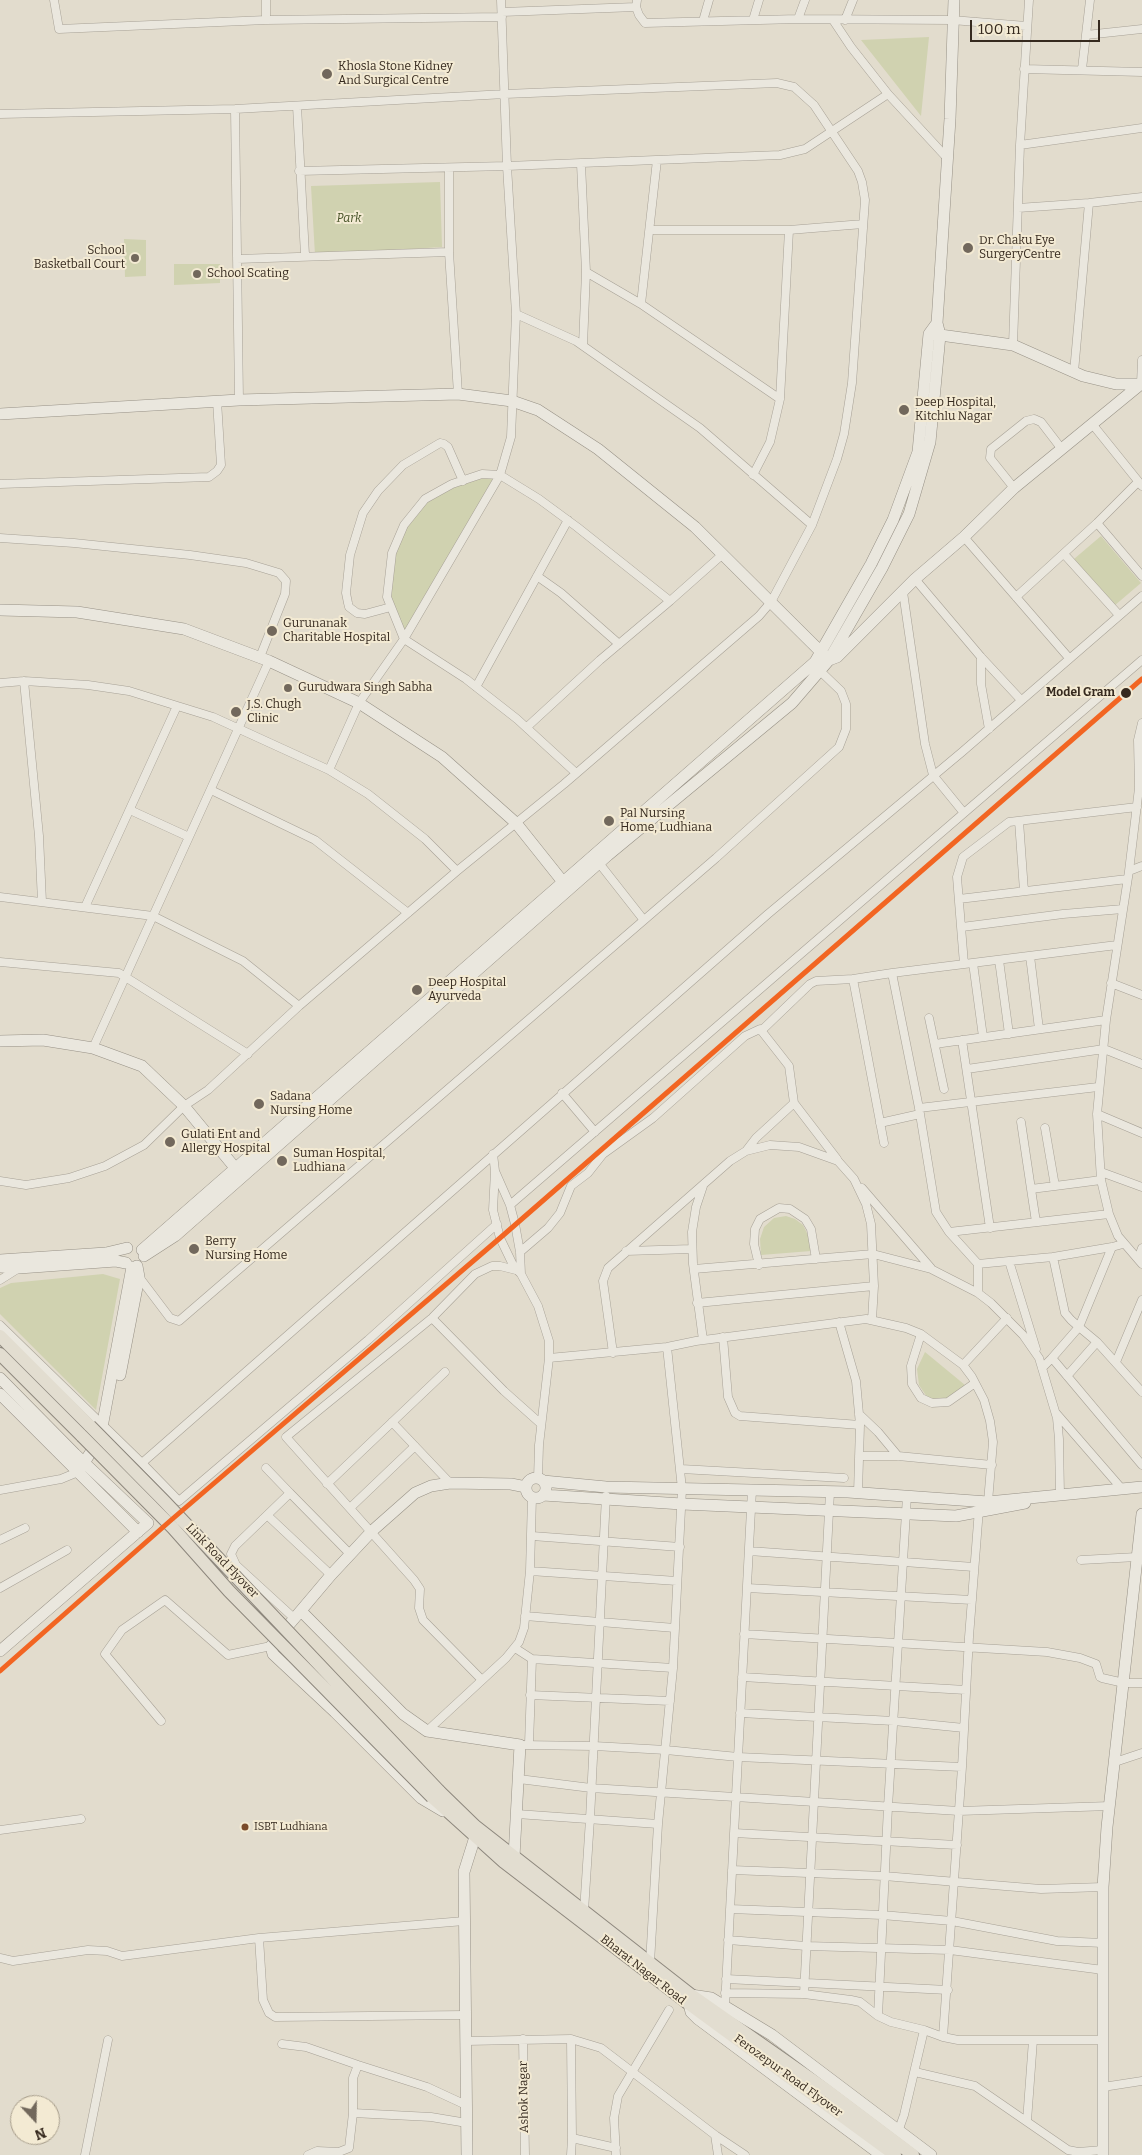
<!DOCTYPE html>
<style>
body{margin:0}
#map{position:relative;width:1142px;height:2155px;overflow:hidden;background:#e2dccd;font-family:Bitter,serif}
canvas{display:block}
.north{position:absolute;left:10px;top:2095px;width:50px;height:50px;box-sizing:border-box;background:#f3ead3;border:1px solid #a79d8b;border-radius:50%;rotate:159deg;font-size:14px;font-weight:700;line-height:20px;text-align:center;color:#362a1f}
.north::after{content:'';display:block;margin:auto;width:18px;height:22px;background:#72685c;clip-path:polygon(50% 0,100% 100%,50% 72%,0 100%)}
.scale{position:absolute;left:970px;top:20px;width:130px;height:22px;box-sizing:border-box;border:2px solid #362a1f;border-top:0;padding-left:6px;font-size:15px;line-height:18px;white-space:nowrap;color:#362a1f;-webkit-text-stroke:4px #f3ead3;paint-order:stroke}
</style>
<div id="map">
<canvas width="1142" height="2155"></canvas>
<div class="north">N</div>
<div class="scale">100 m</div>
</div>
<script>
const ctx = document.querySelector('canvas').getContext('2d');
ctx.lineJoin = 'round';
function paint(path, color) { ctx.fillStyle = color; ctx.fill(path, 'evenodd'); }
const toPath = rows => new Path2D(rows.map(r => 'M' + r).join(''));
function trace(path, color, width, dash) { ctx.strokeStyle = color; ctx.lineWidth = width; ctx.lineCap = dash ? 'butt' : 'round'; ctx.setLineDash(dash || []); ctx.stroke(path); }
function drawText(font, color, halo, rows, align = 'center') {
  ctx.font = font + ' Bitter,serif'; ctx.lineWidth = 4; ctx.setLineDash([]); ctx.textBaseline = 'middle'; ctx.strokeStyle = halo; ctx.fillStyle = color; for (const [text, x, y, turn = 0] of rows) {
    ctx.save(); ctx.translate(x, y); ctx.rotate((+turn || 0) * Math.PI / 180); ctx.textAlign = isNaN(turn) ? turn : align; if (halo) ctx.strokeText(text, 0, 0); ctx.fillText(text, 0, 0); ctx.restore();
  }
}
const green = toPath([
 [929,37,921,116,861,40],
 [440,182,442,247,315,255,311,186],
 [124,239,146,240,146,276,125,277],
 [174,264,220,264,220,283,174,285],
 [483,476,497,477,405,634,389,597,393,554,405,526,425,501,453,486],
 [1101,536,1141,583,1114,606,1074,559],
 [786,1216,795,1219,803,1225,809,1237,811,1251,761,1255,760,1239,764,1227,774,1218],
 [103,1274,120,1279,96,1410,0,1314,0,1288,11,1283],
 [925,1352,965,1385,955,1396,938,1401,927,1397,919,1385,917,1369]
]);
const street = toPath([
 [54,0,59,29,266,20,502,17],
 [266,0,266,20],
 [637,0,636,7,639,15,645,23,798,19,952,20,1026,26],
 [502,12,636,7],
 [798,19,805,0],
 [753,20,759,0],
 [833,20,851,47,888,94,948,159],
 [845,20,853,0],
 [703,21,709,0],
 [1086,35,1142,29],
 [1024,69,1142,72],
 [1082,69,1090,0],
 [297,106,305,255],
 [235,109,239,400],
 [0,114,235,109,505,94,777,83,794,87,814,105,858,171,862,182,865,200,852,383,844,434,837,459,812,525,771,602,759,616,564,784,457,871,299,1006,208,1090,184,1106,144,1145,105,1166,69,1178,26,1185,0,1181],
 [1020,145,1142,128],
 [581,164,586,272,641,304,657,160],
 [449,168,449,252,458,394],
 [299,171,507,166,780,155,805,149,888,94],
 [1018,208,1089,203,1142,197],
 [650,230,789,230,863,224],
 [237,259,449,252],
 [641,304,780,399],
 [516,314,576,341,700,428,812,525],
 [583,345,586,272],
 [1013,345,1020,145,1029,0],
 [1074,372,1089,203],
 [1141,384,1142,360],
 [1093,425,1142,486],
 [753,475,770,442,780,399,789,230],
 [0,484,209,477,217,471,221,465,217,401],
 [1014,488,990,458,991,449,1026,421,1034,419,1041,422,1061,448],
 [1097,523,1142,576],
 [964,537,1069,658],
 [0,538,74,543,190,555,246,563,279,573,286,581,285,594,260,657],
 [1064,554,1119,615],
 [537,576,561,593,619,644],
 [915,579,981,657,1021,700],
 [1016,597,1097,523,1138,482],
 [391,607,365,614,357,613,349,607,348,603,346,593,350,555,363,513,378,491,403,465,440,443,444,444,448,447,463,481],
 [981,657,981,684,989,729],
 [24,681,39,836,42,902],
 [0,683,24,681,88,685,129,691,213,717,329,770,368,794,425,839,457,871],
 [476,687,568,520],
 [527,727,600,660,670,601],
 [329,770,359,703,404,639,500,475,511,437,516,314,507,166,501,0],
 [576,773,517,719,466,679,404,639,387,597,392,553,404,525,425,499,452,484,482,474,500,475,539,499,577,527,670,601,723,554],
 [211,790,315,840,408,913],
 [130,810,189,837],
 [964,813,1142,660],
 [1019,821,1024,891],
 [599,863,643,919],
 [1142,866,1129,871,1106,1020,1097,1114,1101,1180,1109,1214,1118,1236,1142,1264],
 [1129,871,1139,788,1138,740,1142,723],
 [0,897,153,916,243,961,299,1006],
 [959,899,1127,879],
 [85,907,177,706],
 [962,927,1063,914,1123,909],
 [1030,956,1039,1029],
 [999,960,1009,1034],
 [0,962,119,973,248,1054],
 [973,963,983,1037],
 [964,964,957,877,963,857,1009,822,1137,807],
 [892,973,1117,945],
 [853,979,884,1143],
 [1111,983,1142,995],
 [929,1018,944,1089],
 [761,1031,810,984,816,981,853,979,892,973,919,1108],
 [962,1040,990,1228],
 [935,1044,1106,1020],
 [93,1048,269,661],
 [967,1069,1104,1049,1142,1064],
 [1098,1087,919,1108,936,1212,949,1232,1109,1214],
 [562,1093,595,1132],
 [1097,1114,1142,1133],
 [1021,1122,1031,1189,1055,1186],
 [880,1123,920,1114],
 [1045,1128,1055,1186,1101,1180],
 [746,1151,756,1138,794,1103],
 [493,1154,495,1171,493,1210,500,1238,514,1267,521,1274,538,1306,549,1341,549,1358,539,1445,538,1479],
 [495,1171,510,1205,515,1224,520,1252,521,1274],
 [1101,1172,1142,1187],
 [862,1188,931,1268],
 [1031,1189,1036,1222],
 [510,1205,964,813,933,775,925,744,903,592],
 [949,1232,978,1264],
 [626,1251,692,1249],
 [520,1252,548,1228,560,1213,571,1186,588,1173,603,1154,653,1118,745,1036,760,1029,789,1066,794,1103,837,1159],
 [1138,1259,1142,1248],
 [759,1265,754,1244,755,1229,760,1219,779,1208,790,1209,805,1219,811,1229,816,1259],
 [694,1269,873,1254,931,1269,978,1293,991,1303,1023,1335,1039,1358,1057,1418,1059,1439,1060,1495],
 [139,1277,170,1318,179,1321,716,858,839,747,846,729,846,704,841,691,818,669],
 [0,1280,19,1268],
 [978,1293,978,1264,1009,1261],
 [697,1303,874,1286],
 [432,1318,504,1391,541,1424],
 [839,1322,856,1381,860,1425,858,1493],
 [0,1325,142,1463,768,914,962,752,1142,596],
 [921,1334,911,1366,912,1384,921,1398,932,1403,948,1402,975,1383],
 [723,1337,728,1397,735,1413,740,1416,860,1425],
 [703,1340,693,1264,692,1232,696,1207,703,1186],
 [1097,1342,1079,1327,1112,1247],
 [1036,1349,1009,1261,1053,1257,1112,1247,1123,1244],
 [613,1353,603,1281,608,1268,730,1161,746,1151,770,1145,799,1147,838,1161,854,1179,866,1204,871,1224,874,1286,872,1320],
 [549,1358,667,1347,696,1341,866,1319,906,1328,921,1334,963,1365,972,1377,984,1400,990,1421,993,1442,988,1502],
 [1052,1358,1079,1327,1071,1320,1065,1313,1053,1257],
 [1116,1362,1142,1300],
 [963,1365,1007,1318],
 [1042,1368,1052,1358,1142,1465],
 [1067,1376,1097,1342,1142,1392],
 [1056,1413,1122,1489],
 [859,1414,878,1432,898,1456],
 [392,1422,450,1483],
 [859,1456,898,1456,992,1465],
 [142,1463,179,1501,368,1340,497,1224],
 [266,1468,290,1493,235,1546,231,1554,236,1565,295,1619],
 [681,1469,844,1478],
 [327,1484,445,1372],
 [0,1490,61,1479,78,1472],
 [290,1493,351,1555],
 [350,1508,415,1446],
 [267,1515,331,1575],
 [532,1536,680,1547],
 [0,1540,25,1528],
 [749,1551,974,1567],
 [1081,1560,1137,1557],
 [530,1571,677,1581],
 [0,1588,67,1550],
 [747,1588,972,1600],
 [525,1616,675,1628],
 [744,1634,1047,1652,1080,1658,1096,1664,1100,1677,1102,1678,1124,1683,1142,1683],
 [515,1648,532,1659],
 [742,1677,966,1690],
 [481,1679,423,1620,419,1608,420,1589,414,1580,286,1437,432,1318,475,1274,492,1266,500,1266,516,1270],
 [530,1695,670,1701],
 [740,1713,894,1721,964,1728],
 [161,1721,105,1654,122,1630,165,1600,228,1655,271,1646],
 [427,1731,506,1658,519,1642,524,1628,530,1571,532,1497],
 [529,1744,532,1659,673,1668],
 [520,1745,594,1746,666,1750,738,1757,962,1767,943,2037,924,2030,904,2115,899,2129,896,2129],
 [1115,1762,1142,1753],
 [962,1767,969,1637,979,1509],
 [519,1779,591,1788,959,1811,1110,1806],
 [517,1814,658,1824],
 [0,1830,81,1819],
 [734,1833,957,1845],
 [732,1870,884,1876,1041,1889,1103,1887],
 [730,1909,882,1915,952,1921,1057,1941,1103,1943],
 [584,1911,590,1819,606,1496],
 [259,1938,464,1921],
 [728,1940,806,1946,950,1950,1103,1970],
 [0,1958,13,1961,88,1950,107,1951,122,1956,259,1938,263,2000,269,2013,275,2017,465,2015],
 [650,1963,658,1824,673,1668,682,1489,667,1347],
 [726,1979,948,1990],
 [725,1993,804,1994,851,2000,860,2002,878,2016,891,2022,924,2030],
 [804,1994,830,1492],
 [725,2006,752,1490],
 [878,2016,888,1807,907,1496],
 [943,2037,958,2040,1103,2040],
 [523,2039,525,2155],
 [571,2039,572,2138,616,2148],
 [466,2041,571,2039,601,2048,715,2135,745,2155],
 [282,2044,306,2047,358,2065],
 [915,2072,975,2086,1068,2150,1078,2152,1103,2150],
 [1103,2087,1142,2081],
 [466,2105,427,2087,358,2065,353,2078,353,2113,431,2117,467,2123],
 [1027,2121,1033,2040],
 [715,2135,718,2155],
 [85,2155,108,2040],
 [308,2155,317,2151,339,2152,349,2148,353,2113],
 [571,2155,572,2138],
 [616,2155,614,2118,618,2096,669,2010]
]);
const secondary = toPath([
 [933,334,1013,345,1083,376,1116,384,1142,384],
 [0,414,239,400,458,394,512,401,538,410,598,449,695,527,829,660,837,657,915,579,964,537,1014,488,1141,384],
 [0,610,77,612,184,629,269,661,359,703,442,757,516,823,567,887],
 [0,1041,43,1040,93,1048,142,1066,184,1106,241,1175],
 [142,1250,815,662,871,564,893,520,918,452,929,334,937,323],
 [144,1256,175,1236,608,855,792,703,829,660,882,568,909,514,930,442,940,335,937,323,950,119,954,0],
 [0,1260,106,1253,127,1248],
 [0,1267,19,1268,116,1261,126,1263],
 [120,1375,139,1277,137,1266],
 [0,1378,75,1454,148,1523,0,1651],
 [0,1394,138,1532],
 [78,1472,100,1438,132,1267],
 '526 1488a10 10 0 1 1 20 0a10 10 0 1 1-20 0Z',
 [543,1481,606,1487,848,1492,988,1502,1142,1487],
 [543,1495,682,1504,956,1516,1025,1503],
 [302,1612,403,1714,427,1731,520,1745,514,1857],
 [443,1811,421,1798,335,1712,273,1654,271,1646,331,1575,372,1531,415,1493,431,1486,450,1483,511,1484,526,1487],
 [691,1995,711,1998,772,2035,931,2155],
 [689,2004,691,2012,698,2019,881,2155],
 [467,2155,464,1872,475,1837],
 [1103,2155,1103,1887,1107,1827,1142,1514]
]);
const primary = toPath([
 [0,1336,90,1426],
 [0,1354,82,1436],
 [439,1791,475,1826,691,1995,828,2091,913,2155],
 [432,1797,504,1862,689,2004,895,2155]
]);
const primaryBridge = toPath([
 [90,1426,165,1502,439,1791],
 [82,1436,173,1528,229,1591,432,1797]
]);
const rail1 = toPath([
 [0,1671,170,1521,500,1238,1142,679]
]);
const markers = [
 [327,74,6,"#72685c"],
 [968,248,6,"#72685c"],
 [135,258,5,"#72685c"],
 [197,274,5,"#72685c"],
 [904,410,6,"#72685c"],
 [272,631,6,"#72685c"],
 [288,688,5,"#72685c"],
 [1126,693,6,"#362a1f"],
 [236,712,6,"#72685c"],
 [609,821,6,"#72685c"],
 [417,990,6,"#72685c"],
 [259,1104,6,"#72685c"],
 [170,1142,6,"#72685c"],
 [282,1161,6,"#72685c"],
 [194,1249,6,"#72685c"],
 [245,1827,4.5,"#7a4b2a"]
];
const busNames = [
 ["ISBT Ludhiana",254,1827]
];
const poiNames = [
 ["Khosla Stone Kidney",338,67],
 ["And Surgical Centre",338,81],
 ["Dr. Chaku Eye",979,241],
 ["SurgeryCentre",979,255],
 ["School",125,251,"right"],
 ["Basketball Court",125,265,"right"],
 ["School Scating",207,274],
 ["Deep Hospital,",915,403],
 ["Kitchlu Nagar",915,417],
 ["Gurunanak",283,624],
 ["Charitable Hospital",283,638],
 ["Gurudwara Singh Sabha",298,688],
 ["J.S. Chugh",247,705],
 ["Clinic",247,719],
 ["Pal Nursing",620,814],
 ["Home, Ludhiana",620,828],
 ["Deep Hospital",428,983],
 ["Ayurveda",428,997],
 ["Sadana",270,1097],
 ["Nursing Home",270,1111],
 ["Gulati Ent and",181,1135],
 ["Allergy Hospital",181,1149],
 ["Suman Hospital,",293,1154],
 ["Ludhiana",293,1168],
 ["Berry",205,1242],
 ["Nursing Home",205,1256]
];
const parkNames = [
 ["Park",349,219]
];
const stopNames = [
 ["Model Gram",1115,693]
];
const streetNames = [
 ["Link Road Flyover",222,1561,46],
 ["Bharat Nagar Road",643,1970,38],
 ["Ferozepur Road Flyover",788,2076,36],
 ["Ashok Nagar",524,2097,-91]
];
paint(green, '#d0d2b0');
trace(street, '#a7a196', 9);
trace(secondary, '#979186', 12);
trace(primary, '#8d877d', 14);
trace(street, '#eae7de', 8);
trace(secondary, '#eae7de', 11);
trace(primary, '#e2ddd0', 12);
trace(primaryBridge, '#8d877d', 14, []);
trace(primaryBridge, '#e2ddd0', 12);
trace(rail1, '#f26522', 5);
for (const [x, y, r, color] of markers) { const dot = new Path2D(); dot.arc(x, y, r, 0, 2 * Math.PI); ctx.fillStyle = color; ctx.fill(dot); trace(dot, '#f3ead3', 2); }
drawText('11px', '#362a1f', '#f3ead3', busNames, 'left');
drawText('12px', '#362a1f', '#f3ead3', poiNames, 'left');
drawText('italic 12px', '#455126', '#f3ead3', parkNames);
drawText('bold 12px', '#362a1f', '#f3ead3', stopNames, 'right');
drawText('12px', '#362a1f', '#f3ead3', streetNames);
</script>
